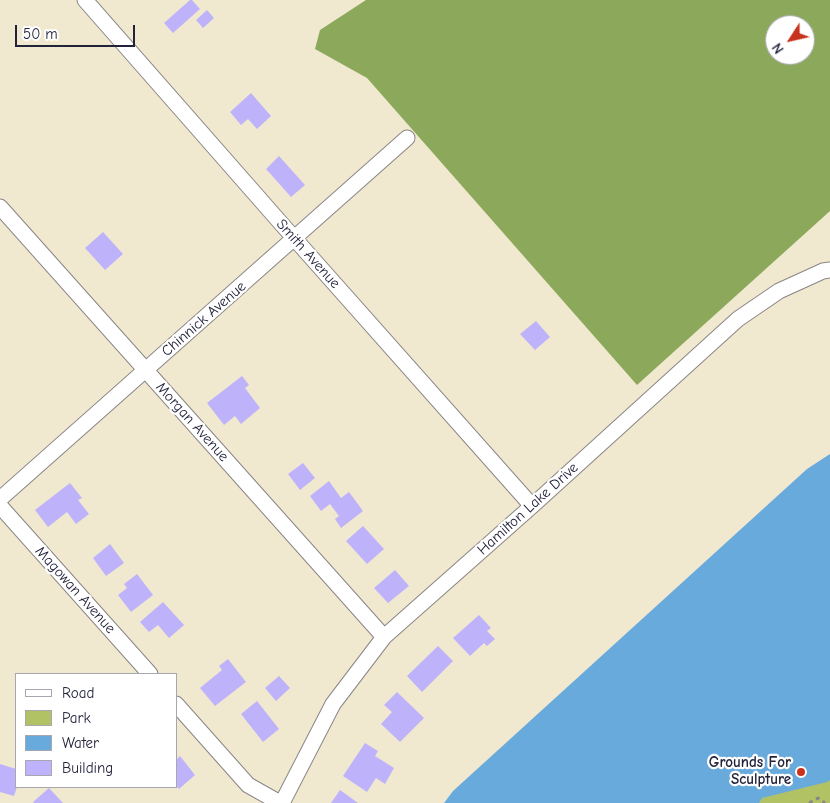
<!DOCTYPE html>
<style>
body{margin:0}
#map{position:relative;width:830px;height:803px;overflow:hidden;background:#f1e8d0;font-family:"Comic Neue",sans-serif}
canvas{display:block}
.legend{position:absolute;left:15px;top:673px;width:162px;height:115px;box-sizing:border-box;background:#fff;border:1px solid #a7a7b1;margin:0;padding:6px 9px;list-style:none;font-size:15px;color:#22223b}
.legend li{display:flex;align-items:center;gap:10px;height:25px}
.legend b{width:25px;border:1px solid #a7a7b1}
.north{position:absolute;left:765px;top:15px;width:50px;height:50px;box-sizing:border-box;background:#fff;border:1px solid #a7a7b1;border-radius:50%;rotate:235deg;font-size:14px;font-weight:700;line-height:20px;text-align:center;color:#22223b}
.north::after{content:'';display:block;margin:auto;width:18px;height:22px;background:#c8321e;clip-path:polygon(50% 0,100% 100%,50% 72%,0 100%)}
.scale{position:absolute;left:15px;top:25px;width:120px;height:22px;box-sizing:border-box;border:2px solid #22223b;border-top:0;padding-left:6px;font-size:15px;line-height:18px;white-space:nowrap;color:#22223b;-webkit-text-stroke:4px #fff;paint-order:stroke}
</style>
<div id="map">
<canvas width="830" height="803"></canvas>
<ul class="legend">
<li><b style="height:6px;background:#fff"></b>Road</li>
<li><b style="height:14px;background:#b1c265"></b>Park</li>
<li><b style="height:14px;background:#69aadd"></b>Water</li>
<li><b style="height:14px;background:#beb3fb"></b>Building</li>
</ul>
<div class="north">N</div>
<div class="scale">50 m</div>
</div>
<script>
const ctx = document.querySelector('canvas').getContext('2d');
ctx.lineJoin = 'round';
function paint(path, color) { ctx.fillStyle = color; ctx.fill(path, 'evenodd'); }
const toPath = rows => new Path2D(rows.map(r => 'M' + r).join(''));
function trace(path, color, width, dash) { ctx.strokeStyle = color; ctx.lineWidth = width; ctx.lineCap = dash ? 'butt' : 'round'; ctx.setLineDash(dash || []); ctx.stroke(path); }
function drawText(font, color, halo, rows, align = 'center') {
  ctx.font = font + ' "Comic Neue",sans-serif'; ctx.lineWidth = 4.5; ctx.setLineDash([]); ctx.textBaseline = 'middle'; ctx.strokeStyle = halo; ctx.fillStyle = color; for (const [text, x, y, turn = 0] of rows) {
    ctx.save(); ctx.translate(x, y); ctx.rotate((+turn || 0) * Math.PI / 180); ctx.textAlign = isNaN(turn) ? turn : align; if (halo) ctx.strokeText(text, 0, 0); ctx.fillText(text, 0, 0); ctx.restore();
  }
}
const green = toPath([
 [830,742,830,803,715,803]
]);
const forest = toPath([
 [366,0,830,0,830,211,637,385,367,78,315,49,320,30],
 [775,25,805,25,805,55,775,55]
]);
const water = toPath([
 [830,454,830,780,827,782,762,798,759,803,444,803,453,791,807,469]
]);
const building = toPath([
 [190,0,192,0,200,9,173,33,164,23],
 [207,10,214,18,203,28,196,20],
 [251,93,271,116,257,129,248,119,241,125,230,112],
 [279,156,305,185,291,197,266,169],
 [103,232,123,254,105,270,85,248],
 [536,321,550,337,535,350,520,334],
 [242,376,249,385,245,388,260,408,241,424,235,416,224,425,207,403],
 [303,463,315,478,300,490,288,474],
 [329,481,341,498,349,492,363,511,341,528,335,519,339,516,330,504,321,511,310,496],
 [70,483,82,498,78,500,89,514,76,524,67,512,48,527,35,510],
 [363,526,384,549,367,564,346,541],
 [110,544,124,563,106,576,93,558],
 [395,570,409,586,388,603,374,588],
 [137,574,153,595,131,612,118,595,127,588,124,584],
 [163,602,184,625,169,638,158,625,149,632,140,622],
 [479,615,491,628,487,631,495,639,487,646,484,643,470,656,453,638],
 [438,646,453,661,422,692,407,676],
 [228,659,246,682,215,706,200,688,222,670,219,666],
 [279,676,290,688,276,701,265,688],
 [397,692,424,718,400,742,381,724,392,712,384,705],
 [257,701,279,729,263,742,241,714],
 [365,743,378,751,375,756,394,768,385,784,376,778,367,792,343,776],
 [180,756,195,775,179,789,176,785,176,760],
 [0,764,16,769,17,787,14,796,0,792],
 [49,788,63,803,34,803,33,802],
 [340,790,358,803,331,803]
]);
const path = toPath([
 [809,803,818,798,825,803]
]);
const minor = toPath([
 [85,0,286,229,532,506],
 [0,207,384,637],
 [0,499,407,138],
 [0,506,150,674],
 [176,704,248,785,280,803],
 [282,803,333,704,384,637,532,506,738,319,779,291,823,271,830,270]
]);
const markers = [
 [801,772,5,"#c8321e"]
];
const streetNames = [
 ["Smith Avenue",308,254,48],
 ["Chinnick Avenue",204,319,-41],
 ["Morgan Avenue",192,422,48],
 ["Hamilton Lake Drive",528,509,-42],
 ["Magowan Avenue",75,590,48]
];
const poiNames = [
 ["Grounds For",791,763],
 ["Sculpture",791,780]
];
paint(green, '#b1c265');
paint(forest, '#8ca85a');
paint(water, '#69aadd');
paint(building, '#beb3fb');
trace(minor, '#8a8586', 17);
trace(path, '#8a8586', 3, [4, 4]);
trace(minor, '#fff', 15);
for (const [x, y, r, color] of markers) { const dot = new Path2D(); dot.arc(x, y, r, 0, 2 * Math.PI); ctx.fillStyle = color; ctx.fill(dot); trace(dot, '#fff', 2); }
drawText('15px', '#22223b', '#fff', streetNames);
drawText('bold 15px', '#22223b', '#fff', poiNames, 'right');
</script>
